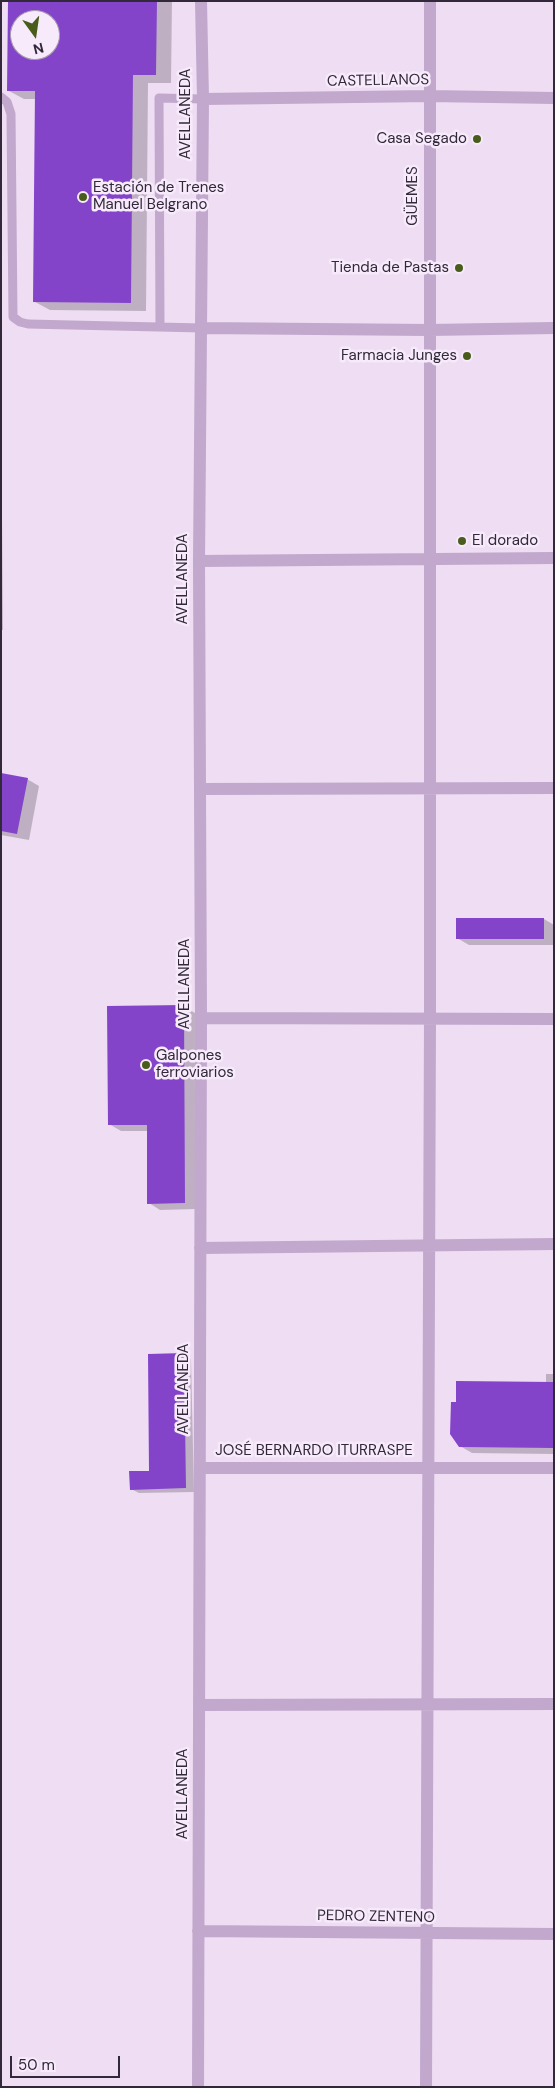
<!DOCTYPE html>
<meta charset="utf-8">
<style>
body{margin:0}
#map{position:relative;width:555px;height:2088px;overflow:hidden;background:#eeddf3;font-family:"DM Sans",sans-serif}
canvas{display:block}
.frame{position:absolute;inset:0;border:2px solid #312939;pointer-events:none}
.north{position:absolute;left:10px;top:10px;width:50px;height:50px;box-sizing:border-box;background:#f7eafb;border:1px solid #a89dad;border-radius:50%;rotate:166deg;font-size:14px;font-weight:700;line-height:20px;text-align:center;color:#312939}
.north::after{content:'';display:block;margin:auto;width:18px;height:22px;background:#495c1c;clip-path:polygon(50% 0,100% 100%,50% 72%,0 100%)}
.scale{position:absolute;left:10px;top:2056px;width:110px;height:22px;box-sizing:border-box;border:2px solid #312939;border-top:0;padding-left:6px;font-size:15px;line-height:18px;white-space:nowrap;color:#312939;-webkit-text-stroke:4px #f7eafb;paint-order:stroke}
</style>
<div id="map">
<canvas width="555" height="2088"></canvas>
<div class="frame"></div>
<div class="north">N</div>
<div class="scale">50 m</div>
</div>
<script>
const ctx = document.querySelector('canvas').getContext('2d');
ctx.lineJoin = 'round';
function paint(path, color) { ctx.fillStyle = color; ctx.fill(path, 'evenodd'); }
const toPath = rows => new Path2D(rows.map(r => 'M' + r).join(''));
function trace(path, color, width, dash) { ctx.strokeStyle = color; ctx.lineWidth = width; ctx.lineCap = dash ? 'butt' : 'round'; ctx.setLineDash(dash || []); ctx.stroke(path); }
function drawText(font, color, halo, rows, align = 'center') {
  ctx.font = font + ' "DM Sans",sans-serif'; ctx.lineWidth = 5; ctx.setLineDash([]); ctx.textBaseline = 'middle'; ctx.strokeStyle = halo; ctx.fillStyle = color; for (const [text, x, y, turn = 0] of rows) {
    ctx.save(); ctx.translate(x, y); ctx.rotate((+turn || 0) * Math.PI / 180); ctx.textAlign = isNaN(turn) ? turn : align; if (halo) ctx.strokeText(text, 0, 0); ctx.fillText(text, 0, 0); ctx.restore();
  }
}
const shadow = toPath([
 [10,1,172,1,171,83,148,83,146,311,50,310,35,302,36,99,24,99,9,91],
 [20,20,50,20,50,50,20,50],
 [1,399,3,630,1,630],
 [1,774,27,779,39,786,29,840,1,835],
 [544,919,554,925,554,945,469,945,457,938],
 [184,1007,195,1013,196,1209,160,1210,149,1203,148,1131,121,1131,109,1124],
 [184,1354,191,1359,194,1492,139,1493,131,1489,151,1472],
 [546,1374,554,1374,554,1454,472,1453,460,1446,546,1383]
]);
const building = toPath([
 [8,1,157,1,156,75,133,75,131,303,33,302,35,91,7,91],
 [20,20,50,20,50,50,20,50],
 [1,773,28,778,17,834,1,831],
 [456,918,544,918,544,939,456,939],
 [184,1005,185,1203,147,1204,147,1125,108,1125,107,1006],
 [184,1353,186,1488,130,1490,129,1471,149,1471,148,1354],
 [456,1381,554,1382,554,1448,459,1447,450,1434,451,1402,456,1402]
]);
const service = toPath([
 [1,97,7,102,11,114,13,317,20,322,28,324,202,328],
 [160,327,159,98,203,99]
]);
const minor = toPath([
 [203,99,430,96,554,98],
 [202,328,429,330,554,328],
 [199,561,554,558],
 [200,789,554,788],
 [201,1018,554,1019],
 [200,1248,554,1244],
 [200,1468,554,1468],
 [199,1705,554,1704],
 [198,1931,554,1934],
 [198,2087,201,1018,199,561,203,99,201,1],
 [426,2087,430,1019,430,1]
]);
const markers = [
 [477,139,5,"#495c1c"],
 [83,197,5,"#495c1c"],
 [459,268,5,"#495c1c"],
 [467,356,5,"#495c1c"],
 [462,541,5,"#495c1c"],
 [146,1065,5,"#495c1c"]
];
const streetNames = [
 ["CASTELLANOS",378,81,-1],
 ["AVELLANEDA",186,114,-90],
 ["GÜEMES",413,196,-90],
 ["AVELLANEDA",183,579,-90],
 ["AVELLANEDA",185,984,-90],
 ["AVELLANEDA",184,1389,-90],
 ["JOSÉ BERNARDO ITURRASPE",314,1451],
 ["AVELLANEDA",183,1794,-90],
 ["PEDRO ZENTENO",376,1917,1]
];
const poiNames = [
 ["Casa Segado",467,139],
 ["Estación de Trenes",93,188,"left"],
 ["Manuel Belgrano",93,205,"left"],
 ["Tienda de Pastas",449,268],
 ["Farmacia Junges",457,356],
 ["El dorado",472,541,"left"],
 ["Galpones",156,1056,"left"],
 ["ferroviarios",156,1073,"left"]
];
paint(shadow, '#0003');
paint(building, '#8344ca');
trace(service, '#c1a8cc', 9);
trace(minor, '#c1a8cc', 12);
for (const [x, y, r, color] of markers) { const dot = new Path2D(); dot.arc(x, y, r, 0, 2 * Math.PI); ctx.fillStyle = color; ctx.fill(dot); trace(dot, '#f7eafb', 2); }
drawText('15px', '#312939', '#f7eafb', streetNames);
drawText('15px', '#312939', '#f7eafb', poiNames, 'right');
</script>
